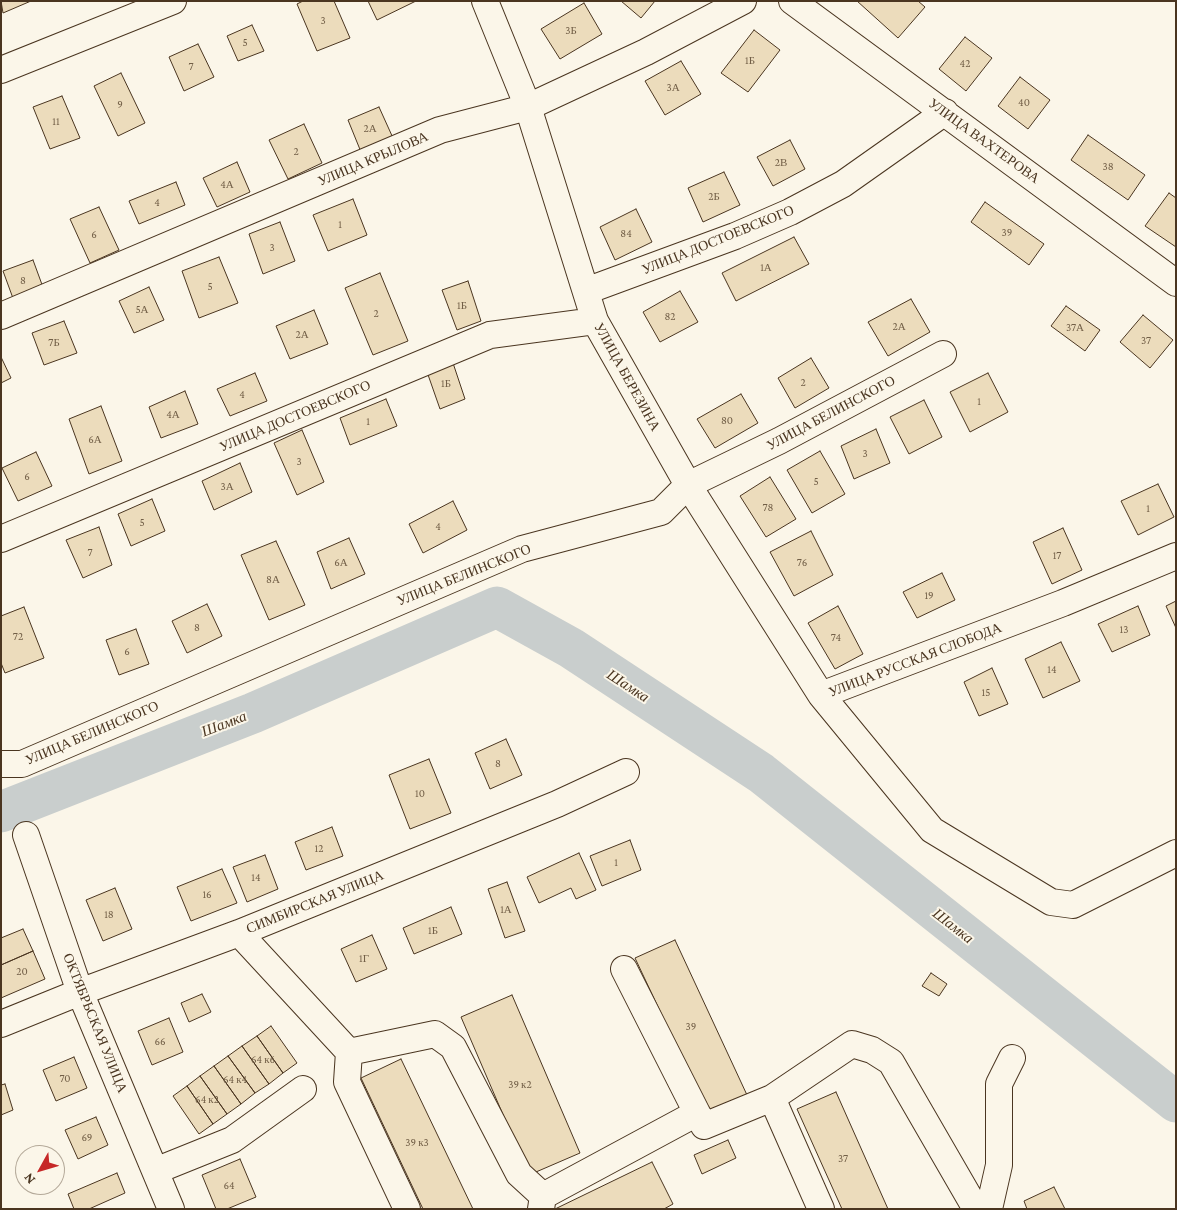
<!DOCTYPE html>
<meta charset="utf-8">
<style>
body{margin:0}
#map{position:relative;width:1177px;height:1210px;overflow:hidden;background:#fbf6e9;font-family:"Crimson Pro",serif}
canvas{display:block}
.frame{position:absolute;inset:0;border:2px solid #4a3520;pointer-events:none}
.north{position:absolute;left:15px;top:1145px;width:50px;height:50px;box-sizing:border-box;background:#fbf6e9;border:1px solid #b4a999;border-radius:50%;rotate:231deg;font-size:14px;font-weight:700;line-height:20px;text-align:center;color:#4a3520}
.north::after{content:'';display:block;margin:auto;width:18px;height:22px;background:#c62828;clip-path:polygon(50% 0,100% 100%,50% 72%,0 100%)}
</style>
<div id="map">
<canvas width="1177" height="1210"></canvas>
<div class="frame"></div>
<div class="north">N</div>
</div>
<script>
const ctx = document.querySelector('canvas').getContext('2d');
ctx.lineJoin = 'round';
const toPath = rows => new Path2D(rows.map(r => 'M' + r).join(''));
function trace(path, color, width, dash) { ctx.strokeStyle = color; ctx.lineWidth = width; ctx.lineCap = dash ? 'butt' : 'round'; ctx.setLineDash(dash || []); ctx.stroke(path); }
function paint(path, color) { ctx.fillStyle = color; ctx.fill(path, 'evenodd'); }
function drawText(font, color, halo, rows, align = 'center') {
  ctx.font = font + ' "Crimson Pro",serif'; ctx.lineWidth = 4; ctx.setLineDash([]); ctx.textBaseline = 'middle'; ctx.strokeStyle = halo; ctx.fillStyle = color; for (const [text, x, y, turn = 0] of rows) {
    ctx.save(); ctx.translate(x, y); ctx.rotate((+turn || 0) * Math.PI / 180); ctx.textAlign = isNaN(turn) ? turn : align; if (halo) ctx.strokeText(text, 0, 0); ctx.fillText(text, 0, 0); ctx.restore();
  }
}
const river = toPath([
 [1,812,253,713,497,607,571,648,761,773,1176,1102]
]);
const building = toPath([
 [1,1,31,1,3,13,1,1],
 [303,1,334,1,350,38,317,51,297,4,303,1],
 [368,1,416,1,377,20,368,1],
 [621,1,655,1,641,18,621,1],
 [857,1,918,1,925,7,898,38,857,1],
 [584,3,602,34,560,59,541,29,584,3],
 [252,25,264,51,238,61,227,36,252,25],
 [754,30,780,50,748,92,721,73,754,30],
 [965,37,992,58,966,91,939,69,965,37],
 [198,44,214,77,184,91,169,57,198,44],
 [681,61,701,94,665,115,645,81,681,61],
 [121,73,145,123,118,136,94,86,121,73],
 [1020,77,1050,100,1028,129,998,106,1020,77],
 [62,96,80,138,50,149,33,107,62,96],
 [379,107,393,138,361,152,348,120,379,107],
 [304,124,322,163,288,179,269,140,304,124],
 [1088,135,1145,175,1128,200,1071,160,1088,135],
 [790,140,805,169,773,186,757,157,790,140],
 [237,162,250,192,217,207,203,178,237,162],
 [724,172,740,205,703,222,688,188,724,172],
 [176,182,185,205,139,224,129,201,176,182],
 [1169,193,1176,198,1176,247,1145,226,1169,193],
 [353,199,367,235,328,251,313,215,353,199],
 [985,202,1044,244,1029,265,971,222,985,202],
 [99,207,119,250,90,263,70,219,99,207],
 [636,209,652,242,615,260,600,227,636,209],
 [280,222,295,261,263,274,249,234,280,222],
 [794,237,809,264,736,301,722,273,794,237],
 [219,257,238,303,199,318,182,271,219,257],
 [33,260,44,290,14,301,3,271,33,260],
 [380,273,408,341,373,355,345,288,380,273],
 [468,281,481,321,457,330,442,290,468,281],
 [149,287,164,320,134,333,119,301,149,287],
 [680,291,698,322,660,342,643,312,680,291],
 [911,299,930,332,888,356,868,322,911,299],
 [1066,306,1100,330,1085,351,1051,326,1066,306],
 [314,310,328,344,290,359,276,326,314,310],
 [1143,315,1173,340,1150,368,1120,342,1143,315],
 [64,321,77,353,44,365,32,333,64,321],
 [1,357,11,378,1,383,1,357],
 [811,358,829,388,795,408,778,378,811,358],
 [452,360,465,399,440,409,426,369,452,360],
 [255,373,267,401,230,416,217,389,255,373],
 [988,373,1008,412,970,432,950,392,988,373],
 [185,391,198,424,161,438,149,407,185,391],
 [741,394,758,423,715,448,697,419,741,394],
 [386,399,397,426,350,445,340,418,386,399],
 [924,400,942,437,909,454,890,417,924,400],
 [101,406,122,461,89,474,69,419,101,406],
 [876,429,890,463,854,479,841,446,876,429],
 [302,430,324,482,297,495,274,443,302,430],
 [820,451,845,494,812,513,787,470,820,451],
 [36,452,52,486,18,501,2,468,36,452],
 [240,463,252,492,214,510,202,481,240,463],
 [770,477,796,519,766,537,740,496,770,477],
 [1158,484,1174,517,1138,535,1121,501,1158,484],
 [152,499,165,531,131,546,118,514,152,499],
 [453,501,467,530,423,553,409,524,453,501],
 [99,527,112,565,83,578,66,540,99,527],
 [1063,528,1082,570,1052,584,1033,542,1063,528],
 [811,531,833,575,794,596,770,552,811,531],
 [349,538,365,574,331,589,317,552,349,538],
 [276,541,305,605,269,620,241,555,276,541],
 [942,573,955,600,917,618,903,592,942,573],
 [1176,601,1176,628,1166,606,1176,601],
 [207,604,222,636,187,653,172,621,207,604],
 [838,606,863,654,835,669,808,623,838,606],
 [1138,606,1150,635,1112,652,1098,624,1138,606],
 [24,607,44,658,5,673,1,663,1,616,24,607],
 [136,629,149,664,119,675,106,640,136,629],
 [1061,642,1080,681,1043,698,1025,659,1061,642],
 [992,668,1008,704,979,716,964,682,992,668],
 [506,739,522,775,490,789,475,753,506,739],
 [429,759,451,813,410,829,389,775,429,759],
 [332,827,343,856,306,870,295,842,332,827],
 [630,840,641,870,602,886,590,856,630,840],
 [579,853,596,890,576,899,571,888,539,903,527,877,579,853],
 [265,855,278,889,247,902,233,867,265,855],
 [222,869,237,903,191,921,177,887,222,869],
 [507,882,525,931,505,938,488,889,507,882],
 [115,888,132,929,103,941,86,900,115,888],
 [451,907,462,934,414,954,403,928,451,907],
 [23,929,33,951,1,965,1,938,23,929],
 [372,935,387,969,356,982,341,949,372,935],
 [675,940,747,1095,708,1113,635,958,675,940],
 [33,951,45,979,1,998,1,965,33,951],
 [931,973,947,984,939,996,922,986,931,973],
 [202,994,211,1012,189,1022,181,1003,202,994],
 [512,995,580,1153,529,1175,461,1017,512,995],
 [169,1018,183,1052,152,1065,138,1031,169,1018],
 [271,1026,297,1063,283,1073,257,1036,271,1026],
 [257,1036,283,1073,269,1084,242,1046,257,1036],
 [242,1046,269,1084,255,1093,228,1056,242,1046],
 [228,1056,255,1093,241,1104,214,1066,228,1056],
 [74,1057,87,1088,56,1101,43,1070,74,1057],
 [401,1059,473,1209,423,1209,361,1078,401,1059],
 [214,1066,241,1104,227,1114,200,1076,214,1066],
 [200,1076,227,1114,213,1124,187,1086,200,1076],
 [5,1084,13,1110,1,1115,1,1085,5,1084],
 [187,1086,213,1124,199,1134,173,1096,187,1086],
 [836,1092,888,1209,842,1209,797,1109,836,1092],
 [96,1117,108,1145,78,1159,65,1130,96,1117],
 [728,1140,736,1158,702,1174,694,1155,728,1140],
 [240,1159,256,1197,227,1209,216,1209,202,1175,240,1159],
 [652,1162,673,1204,664,1209,555,1209,652,1162],
 [117,1173,125,1193,89,1209,74,1209,68,1194,117,1173],
 [1054,1187,1065,1209,1027,1209,1024,1201,1054,1187]
]);
const minor = toPath([
 [485,1,528,107,595,321,688,485,821,695],
 [792,1,1176,283],
 [1,70,173,1],
 [586,291,735,236,790,212,843,184,945,112],
 [1,316,440,130,528,107,646,52,743,1],
 [1,539,490,335,595,321],
 [1176,556,1063,603,821,695,932,830,1051,902,1073,905,1176,853],
 [1,764,22,764,522,549,661,512,688,485,779,441,943,354],
 [26,835,80,992,171,1209],
 [239,933,349,1052,435,1034,453,1047,519,1174,543,1196,541,1209],
 [624,969,697,1113],
 [1,1024,80,992,239,933,557,804,626,772],
 [349,1052,347,1082,407,1209],
 [772,1098,852,1044,872,1050,891,1062,976,1209],
 [155,1171,232,1140,303,1089],
 [543,1196,697,1113,704,1126,772,1098,821,1209],
 [989,1209,999,1165,999,1084,1012,1058]
]);
const numberNames = [
 ["3",323,21],
 ["3Б",571,31],
 ["5",245,43],
 ["1Б",750,61],
 ["42",965,64],
 ["7",191,67],
 ["3А",673,88],
 ["40",1024,103],
 ["9",120,105],
 ["11",56,122],
 ["2А",370,129],
 ["2",296,152],
 ["2В",781,163],
 ["38",1108,167],
 ["4А",227,185],
 ["2Б",714,197],
 ["4",157,203],
 ["1",340,225],
 ["39",1007,233],
 ["84",626,234],
 ["6",94,235],
 ["3",272,248],
 ["1А",766,268],
 ["8",23,281],
 ["5",210,287],
 ["1Б",462,306],
 ["5А",142,310],
 ["2",376,314],
 ["82",670,317],
 ["2А",899,327],
 ["37А",1075,328],
 ["2А",302,335],
 ["37",1146,341],
 ["7Б",54,343],
 ["2",803,383],
 ["1Б",446,384],
 ["4",242,395],
 ["1",979,402],
 ["4А",173,415],
 ["80",727,421],
 ["1",368,422],
 ["6А",95,440],
 ["3",865,454],
 ["3",299,462],
 ["6",27,477],
 ["5",816,482],
 ["3А",227,487],
 ["78",768,508],
 ["1",1148,509],
 ["5",142,523],
 ["4",438,527],
 ["7",90,553],
 ["17",1057,556],
 ["6А",341,563],
 ["76",802,563],
 ["8А",273,580],
 ["19",929,596],
 ["8",197,628],
 ["13",1124,630],
 ["72",18,637],
 ["74",836,638],
 ["6",127,652],
 ["14",1052,670],
 ["15",986,693],
 ["8",498,764],
 ["10",420,794],
 ["12",319,849],
 ["1",616,863],
 ["14",256,878],
 ["16",207,895],
 ["1А",506,910],
 ["18",109,915],
 ["1Б",433,931],
 ["1Г",364,959],
 ["20",22,972],
 ["39",691,1027],
 ["66",160,1042],
 ["64 к6",263,1060],
 ["70",65,1079],
 ["64 к4",235,1080],
 ["39 к2",520,1085],
 ["64 к2",207,1100],
 ["69",87,1138],
 ["39 к3",417,1143],
 ["37",843,1159],
 ["64",229,1186]
];
const streetNames = [
 ["УЛИЦА ВАХТЕРОВА",984,141,36],
 ["УЛИЦА КРЫЛОВА",373,159,-23],
 ["УЛИЦА ДОСТОЕВСКОГО",718,240,-22],
 ["УЛИЦА БЕРЕЗИНА",627,377,61],
 ["УЛИЦА БЕЛИНСКОГО",831,413,-28],
 ["УЛИЦА ДОСТОЕВСКОГО",295,416,-23],
 ["УЛИЦА БЕЛИНСКОГО",464,575,-22],
 ["УЛИЦА РУССКАЯ СЛОБОДА",915,660,-21],
 ["УЛИЦА БЕЛИНСКОГО",92,733,-23],
 ["СИМБИРСКАЯ УЛИЦА",315,902,-22],
 ["ОКТЯБРЬСКАЯ УЛИЦА",95,1023,68]
];
const waterNames = [
 ["Шамка",628,686,33],
 ["Шамка",224,724,-21],
 ["Шамка",953,926,38]
];
trace(river, '#c9cecd', 41);
paint(building, '#ecdcbc');
trace(building, '#4a3520', 1);
trace(minor, '#4a3520', 28);
trace(minor, '#fbf6e9', 26);
drawText('11px', '#725f47', null, numberNames);
drawText('14px', '#4a3520', '#fbf6e9', streetNames);
drawText('italic 15px', '#4a3520', '#fbf6e9', waterNames);
</script>
